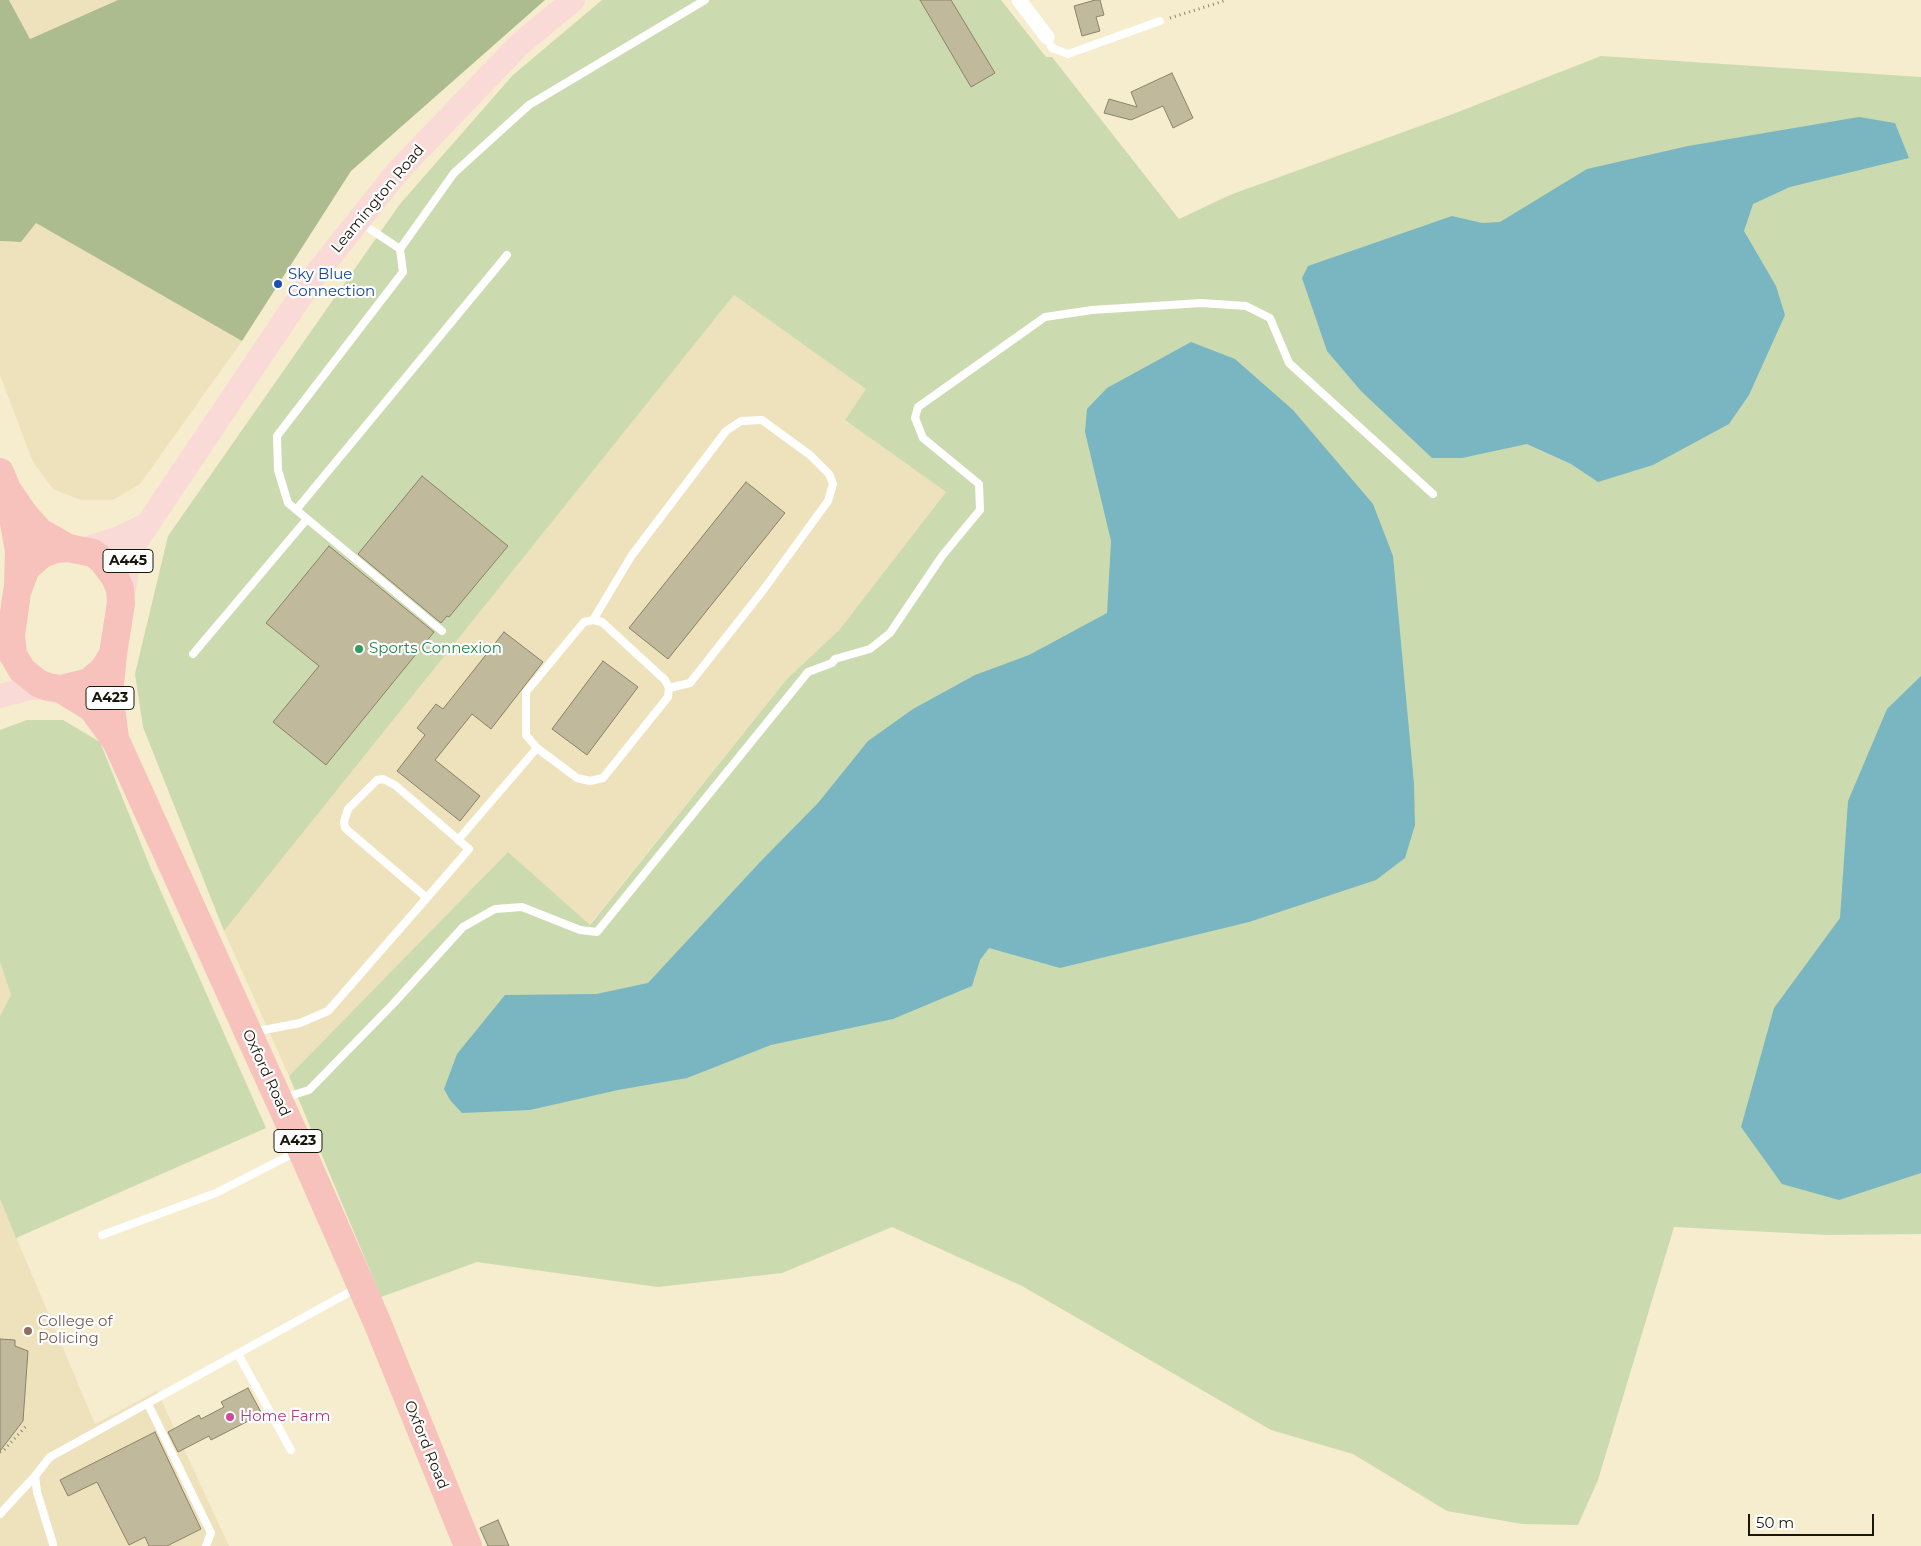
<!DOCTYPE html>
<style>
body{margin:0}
#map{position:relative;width:1921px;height:1546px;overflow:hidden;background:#f6ecce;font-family:Montserrat,sans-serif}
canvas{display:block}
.scale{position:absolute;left:1748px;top:1514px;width:126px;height:22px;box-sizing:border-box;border:2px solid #19160b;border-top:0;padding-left:6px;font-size:15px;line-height:18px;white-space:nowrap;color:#19160b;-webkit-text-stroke:4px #fff;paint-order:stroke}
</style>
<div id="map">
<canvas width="1921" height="1546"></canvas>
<div class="scale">50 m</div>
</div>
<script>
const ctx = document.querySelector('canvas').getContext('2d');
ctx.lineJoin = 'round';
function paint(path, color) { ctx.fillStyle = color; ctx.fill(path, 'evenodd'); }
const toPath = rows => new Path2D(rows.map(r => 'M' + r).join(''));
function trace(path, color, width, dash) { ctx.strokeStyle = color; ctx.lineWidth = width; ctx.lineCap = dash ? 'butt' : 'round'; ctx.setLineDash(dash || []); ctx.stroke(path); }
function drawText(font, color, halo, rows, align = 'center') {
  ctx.font = font + ' Montserrat,sans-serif'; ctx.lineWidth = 4.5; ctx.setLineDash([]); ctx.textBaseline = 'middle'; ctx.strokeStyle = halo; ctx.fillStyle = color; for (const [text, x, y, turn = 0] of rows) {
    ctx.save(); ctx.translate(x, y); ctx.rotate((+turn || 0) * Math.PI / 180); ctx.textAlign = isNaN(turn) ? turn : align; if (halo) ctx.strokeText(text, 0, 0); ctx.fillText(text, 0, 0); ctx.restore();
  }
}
const built = toPath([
 [9,0,118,0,30,39],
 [36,223,242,341,140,484,113,500,81,500,53,489,33,462,0,375,0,241,21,242],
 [734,295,867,389,845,420,946,492,840,629,786,680,589,925,508,852,289,1076,224,931],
 [0,962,11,995,0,1016],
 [0,1199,95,1424,157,1391,229,1546,0,1546]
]);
const green = toPath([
 [602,0,1001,0,1046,57,1052,57,1179,219,1230,195,1453,114,1601,56,1921,77,1921,1234,1827,1235,1674,1227,1598,1480,1578,1525,1522,1524,1447,1511,1353,1454,1271,1430,1022,1286,892,1227,782,1273,658,1287,477,1262,381,1297,289,1076,508,852,590,925,786,680,840,629,946,492,845,420,866,389,734,295,224,931,143,727,135,674,168,536,400,204,513,75],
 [27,720,63,720,100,742,151,869,266,1128,16,1238,0,1199,0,1016,11,995,0,962,0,730]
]);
const forest = toPath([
 [0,0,9,0,30,39,118,0,545,0,351,171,242,341,36,223,21,242,0,241]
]);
const water = toPath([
 [1859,117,1895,123,1909,158,1790,187,1753,204,1744,231,1776,286,1785,315,1749,395,1729,424,1653,465,1598,482,1571,464,1527,444,1462,458,1432,458,1361,391,1327,351,1302,278,1308,266,1452,216,1482,223,1500,222,1587,169,1688,146],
 [1191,342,1235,359,1293,410,1373,504,1393,556,1414,784,1415,825,1405,858,1376,880,1249,922,1060,968,989,948,980,960,972,986,893,1019,771,1045,687,1078,618,1090,530,1110,462,1113,450,1100,444,1089,457,1054,505,995,596,994,648,983,761,861,818,803,868,741,913,709,975,675,1029,655,1107,613,1111,541,1085,432,1087,409,1107,388],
 [1921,676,1921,1173,1839,1200,1782,1184,1741,1127,1774,1008,1840,918,1848,801,1887,709]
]);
const building = toPath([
 [920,0,951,0,995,73,971,87,920,0],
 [1095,0,1100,0,1104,15,1096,17,1100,31,1082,36,1074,6,1095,0],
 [1172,73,1193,118,1173,128,1163,106,1131,120,1104,113,1109,99,1137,107,1131,92,1172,73],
 [422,476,508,546,449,617,447,616,441,623,358,554,422,476],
 [746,482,785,513,668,659,629,628,746,482],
 [329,546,434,632,326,765,273,722,319,666,266,623,329,546],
 [504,632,543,662,491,729,472,714,435,760,480,796,460,821,397,771,425,735,417,728,436,704,443,709,504,632],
 [603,661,638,687,587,755,552,729,603,661],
 [0,1339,15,1340,15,1346,28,1351,23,1421,0,1451,0,1339],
 [248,1388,262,1414,211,1440,209,1436,178,1452,168,1432,199,1415,201,1419,224,1407,221,1402,248,1388],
 [155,1432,201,1529,167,1546,149,1546,145,1537,129,1545,97,1482,68,1496,60,1480,155,1432],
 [498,1520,509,1546,488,1546,480,1528,498,1520]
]);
const path = toPath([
 [1170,18,1227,0],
 [0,1452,3,1451,28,1424]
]);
const lane = toPath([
 [1047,37,1052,48,1068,54,1160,21],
 [361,223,400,249,403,272,277,436,278,470,288,503,442,631],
 [400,249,454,173,529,105,705,0],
 [296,510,507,255],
 [593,620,632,555,726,431,741,421,762,420,810,455,829,474,833,484,828,501,764,589,690,683,669,688],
 [193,654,307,519],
 [458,840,537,748,577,778,590,781,603,778,668,697,669,688,665,680,602,622,593,620,584,622,526,692,526,735,537,748],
 [253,1032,300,1023,328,1011,445,877,469,849,395,785,383,779,377,780,348,809,344,822,345,828,427,898],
 [283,1098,309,1090,393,1004,463,927,495,909,522,907,580,930,597,932,808,672,832,663,835,659,870,649,890,633,942,556,980,510,979,484,923,438,915,418,918,407,1045,317,1092,310,1201,303,1246,306,1270,318,1289,363,1433,494],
 [102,1235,216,1193,298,1151],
 [238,1354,291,1450],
 [148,1404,211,1533,206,1546],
 [0,1514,35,1476],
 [53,1544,37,1492,35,1476,50,1457,357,1288]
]);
const street = toPath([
 [1019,0,1047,37]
]);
const primary = toPath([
 [81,550,117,539,148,524],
 [122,601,130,552,139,537,313,278,398,171,520,44,573,0],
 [0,696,30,688,48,687]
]);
const highway = toPath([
 [0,472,7,489,24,514,40,532,68,548],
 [10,500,19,551,18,586],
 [68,548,93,553,102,560,115,577,120,589,121,603,113,654,104,669,89,682,61,689,48,687,38,683,22,670,13,655,11,635,17,592,26,568,42,554,56,549,68,548],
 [113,654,109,693,115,738],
 [61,689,92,708,116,741,301,1149,377,1322,468,1546]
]);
const markers = [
 [278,284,5,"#1a4fb4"],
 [359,649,5,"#2e9e5b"],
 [28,1331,5,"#8d6e63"],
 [230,1417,5,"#d1479c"]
];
const shields = [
 [128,561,50],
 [110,698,48],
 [298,1141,48]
];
const shieldNames = [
 ["A445",128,561],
 ["A423",110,698],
 ["A423",298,1141]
];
const streetNames = [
 ["Leamington Road",378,199,-50],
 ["Oxford Road",266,1073,65],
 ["Oxford Road",426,1445,68]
];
const transitNames = [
 ["Sky Blue",288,275],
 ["Connection",288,292]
];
const leisureNames = [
 ["Sports Connexion",369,649]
];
const educationNames = [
 ["College of",38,1322],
 ["Policing",38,1339]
];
const hotelNames = [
 ["Home Farm",240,1417]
];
paint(built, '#eee2bc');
paint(green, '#ccdab0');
paint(forest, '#adbc8e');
paint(water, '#79b6c1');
paint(building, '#c1b99b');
trace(building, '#8c8367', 1);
trace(path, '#8c8671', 3, [1, 4]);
trace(lane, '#fff', 8);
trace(street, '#fff', 15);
trace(primary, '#fadad7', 24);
trace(highway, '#f7c2bc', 28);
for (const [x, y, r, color] of markers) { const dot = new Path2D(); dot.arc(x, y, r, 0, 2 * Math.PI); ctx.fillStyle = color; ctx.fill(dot); trace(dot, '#fff', 2); }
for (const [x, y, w] of shields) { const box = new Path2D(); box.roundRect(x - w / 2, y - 11.5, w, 23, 4); ctx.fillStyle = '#fff'; ctx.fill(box); trace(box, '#19160b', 1); }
drawText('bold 14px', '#19160b', null, shieldNames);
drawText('15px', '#19160b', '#fff', streetNames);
drawText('15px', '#164399', '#fff', transitNames, 'left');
drawText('15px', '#27864d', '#fff', leisureNames, 'left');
drawText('15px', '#785e54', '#fff', educationNames, 'left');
drawText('15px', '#b23c85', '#fff', hotelNames, 'left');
</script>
